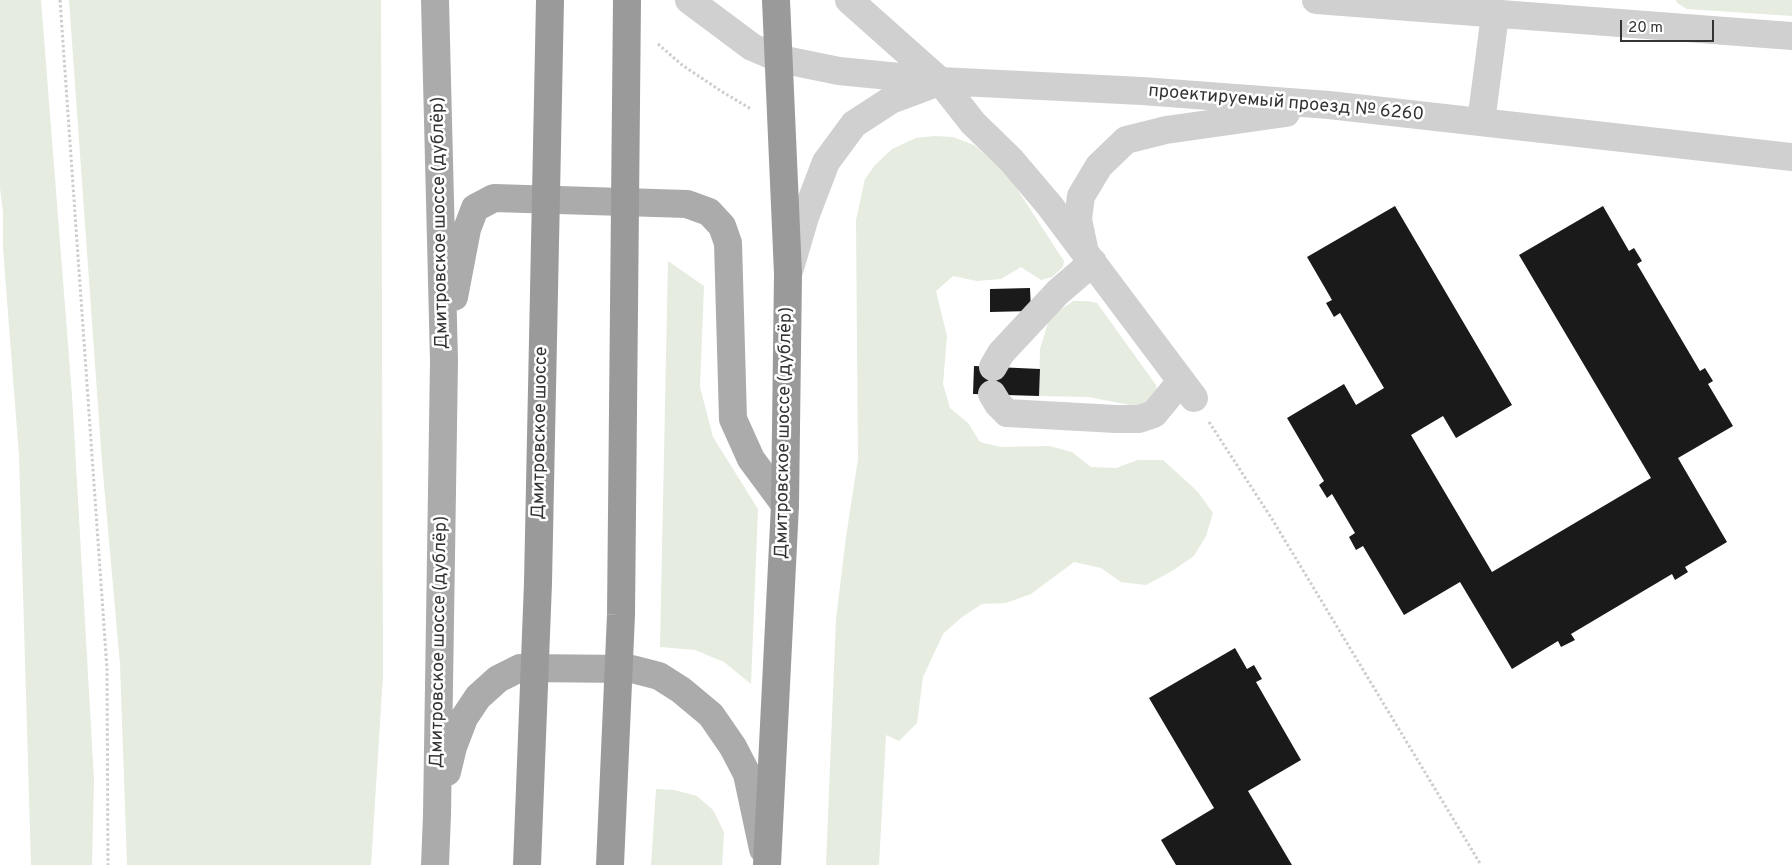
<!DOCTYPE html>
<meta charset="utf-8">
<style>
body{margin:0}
#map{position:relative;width:1792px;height:865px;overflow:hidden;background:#fff;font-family:Overpass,sans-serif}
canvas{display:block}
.scale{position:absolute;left:1620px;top:20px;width:94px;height:22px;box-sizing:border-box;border:2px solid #333;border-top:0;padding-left:6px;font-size:15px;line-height:18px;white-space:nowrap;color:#333;-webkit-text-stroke:4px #fff;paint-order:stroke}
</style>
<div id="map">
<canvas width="1792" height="865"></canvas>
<div class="scale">20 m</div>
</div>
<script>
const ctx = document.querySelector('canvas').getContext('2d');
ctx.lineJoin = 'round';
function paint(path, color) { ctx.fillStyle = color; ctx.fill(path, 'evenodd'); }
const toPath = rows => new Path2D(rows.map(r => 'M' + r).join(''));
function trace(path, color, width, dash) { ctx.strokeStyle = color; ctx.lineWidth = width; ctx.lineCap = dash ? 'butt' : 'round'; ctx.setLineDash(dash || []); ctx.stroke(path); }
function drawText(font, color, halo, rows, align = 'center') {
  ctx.font = font + ' Overpass,sans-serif'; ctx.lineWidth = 5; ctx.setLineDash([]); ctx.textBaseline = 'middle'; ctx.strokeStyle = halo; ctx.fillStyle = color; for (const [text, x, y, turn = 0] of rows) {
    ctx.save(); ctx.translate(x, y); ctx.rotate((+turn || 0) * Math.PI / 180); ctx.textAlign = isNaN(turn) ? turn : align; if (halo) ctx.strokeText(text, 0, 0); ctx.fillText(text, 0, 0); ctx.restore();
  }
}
const green = toPath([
 [0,0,41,0,72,395,94,780,92,865,31,865,19,455,10,339,3,248,3,212,0,188],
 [69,0,381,0,383,675,371,865,127,865,120,664,102,462],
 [1676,0,1792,0,1792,16,1687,9,1677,3],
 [934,136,953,137,974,145,996,164,1015,186,1064,261,1063,267,1052,277,1041,280,1021,267,1001,279,977,281,953,276,936,291,947,336,943,384,950,408,968,423,980,442,1001,447,1049,446,1072,452,1091,467,1116,468,1138,460,1163,460,1198,492,1213,513,1206,536,1194,556,1172,571,1146,585,1121,582,1101,568,1074,562,1031,594,1006,603,982,604,962,617,943,634,923,677,917,723,899,741,886,735,879,865,826,865,836,619,846,537,858,459,856,220,865,179,875,165,892,149,916,138],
 [668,261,704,286,700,387,713,437,758,509,751,684,724,662,695,650,660,647],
 [1073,301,1088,301,1097,303,1156,385,1157,391,1147,405,1136,406,1088,397,1039,396,1040,349,1048,323,1059,311],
 [656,789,674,790,697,796,713,810,724,832,722,865,651,865]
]);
const building = toPath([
 [1395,206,1512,405,1456,438,1443,416,1411,435,1492,572,1651,478,1519,255,1603,206,1629,251,1634,248,1642,261,1637,264,1700,371,1705,368,1713,381,1708,384,1733,426,1678,458,1727,542,1685,567,1688,572,1675,580,1672,574,1571,634,1575,640,1561,647,1558,641,1512,669,1460,582,1404,615,1363,546,1356,550,1349,537,1355,533,1332,494,1327,498,1319,485,1324,481,1287,418,1344,384,1356,405,1384,388,1340,313,1334,317,1326,303,1332,300,1307,257],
 [1030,288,1031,311,990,312,990,289],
 [974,366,1040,369,1039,396,973,394],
 [1235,648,1247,669,1254,665,1262,679,1256,682,1301,760,1248,791,1292,865,1176,865,1161,840,1214,808,1149,698]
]);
const path = toPath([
 [60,0,107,669,108,865],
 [658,44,682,65,721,91,751,109],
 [1209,422,1272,519,1481,865]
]);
const minor = toPath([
 [689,0,752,47,780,59,839,71,940,81,1142,91,1329,105,1792,157],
 [849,0,940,81,973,123,1011,160,1050,206,1194,398],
 [1316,0,1792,36],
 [1481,122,1495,15],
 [1084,248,1078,219,1081,196,1099,166,1126,140,1166,130,1286,113],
 [790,268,805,217,826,162,854,124,891,100,934,84],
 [993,367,1001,353,1058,292,1093,262],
 [992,394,998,404,1007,413,1116,419,1139,419,1154,414,1181,381]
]);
const major = toPath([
 [454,297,467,229,475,208,494,198,687,204,709,212,722,226,728,243,733,419,751,459,785,505],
 [447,772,453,747,464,718,478,697,498,679,520,668,632,669,659,676,681,690,711,715,733,747,747,774,763,849],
 [435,865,437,815,444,361,435,0]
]);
const highway = toPath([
 [527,865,538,583,550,0],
 [610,865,621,615,627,0],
 [767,865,785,505,788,274,776,0]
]);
const streetNames = [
 ["проектируемый проезд № 6260",1286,104,5],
 ["Дмитровское шоссе (дублёр)",441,223,-91],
 ["Дмитровское шоссе",541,433,-89],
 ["Дмитровское шоссе (дублёр)",785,433,-89],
 ["Дмитровское шоссе (дублёр)",440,642,-89]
];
paint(green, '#e6ecdf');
paint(building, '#1a1a1a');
trace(path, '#cdcdcd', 3, [2.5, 2.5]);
trace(minor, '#d0d0d0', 28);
trace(major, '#ababab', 28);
trace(highway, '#9a9a9a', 28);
drawText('18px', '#333', '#fff', streetNames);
</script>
